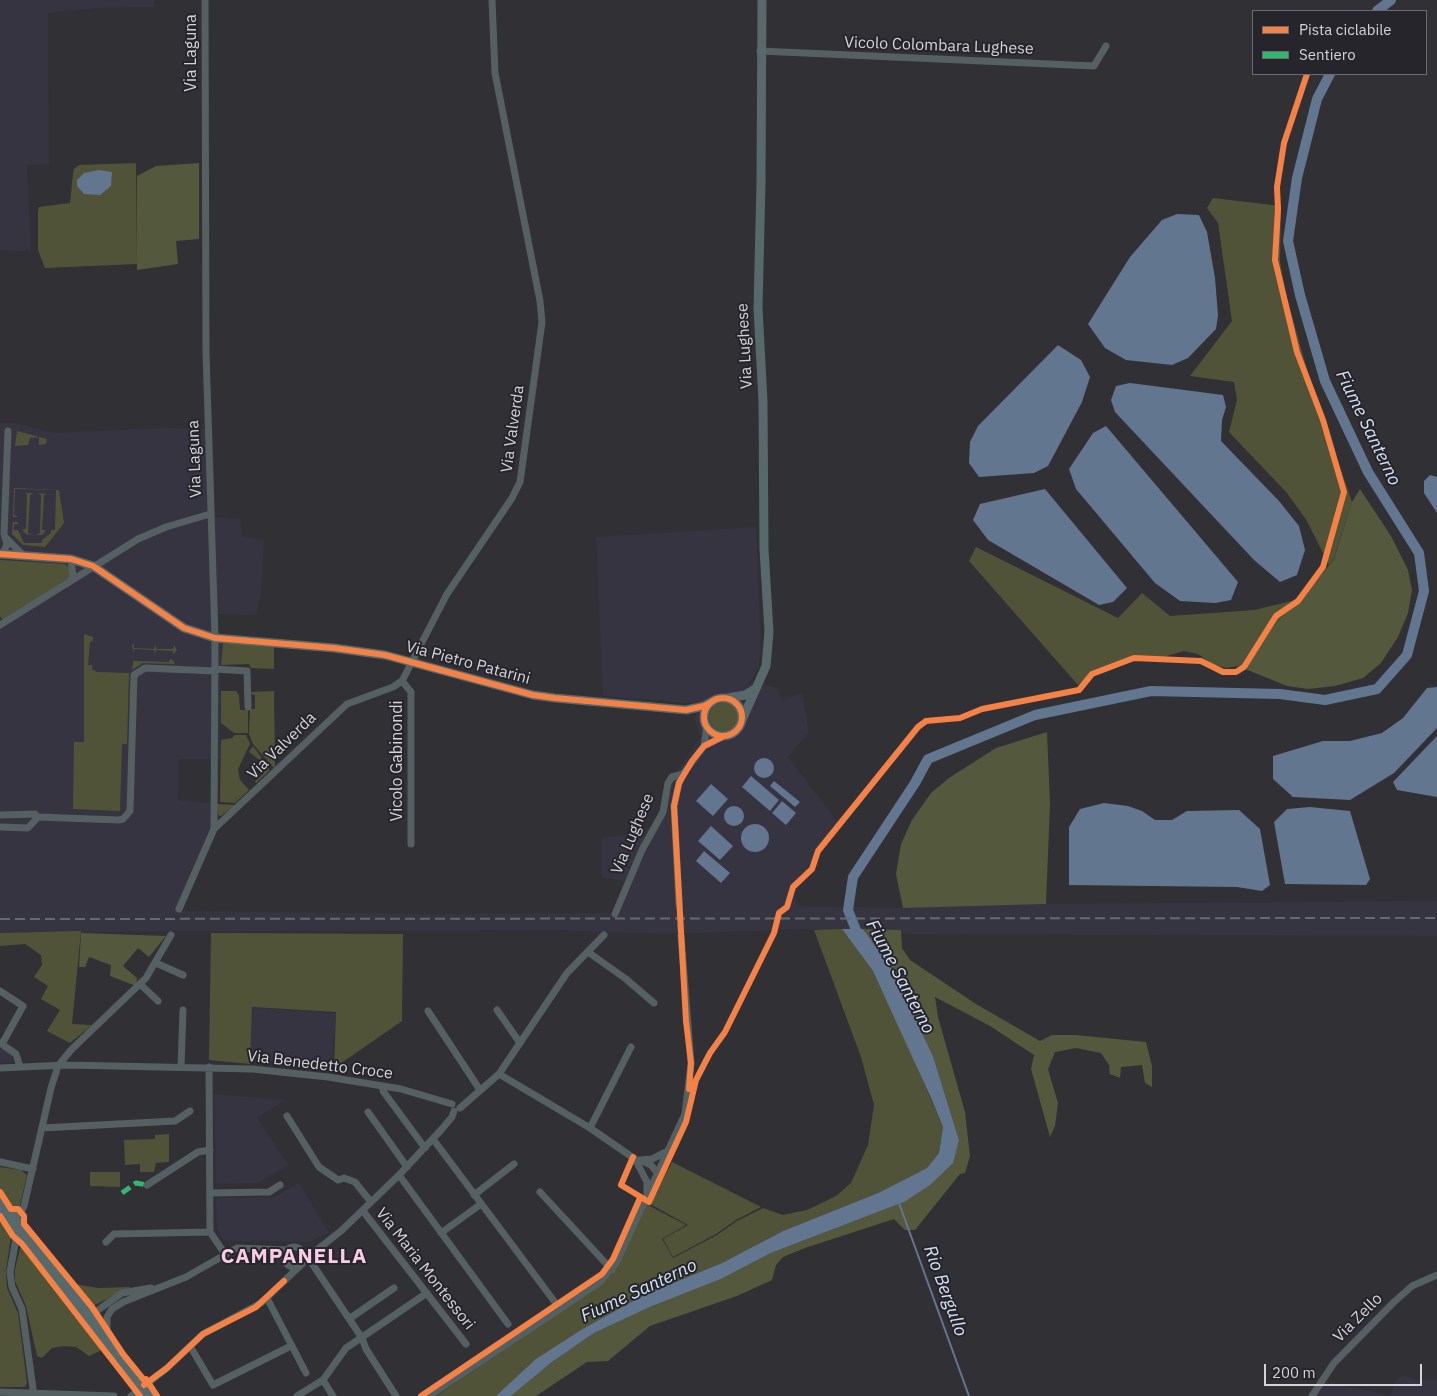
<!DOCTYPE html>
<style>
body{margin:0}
#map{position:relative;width:1437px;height:1396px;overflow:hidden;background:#313035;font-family:"IBM Plex Sans",sans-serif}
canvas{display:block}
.legend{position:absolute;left:1252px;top:10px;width:175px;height:65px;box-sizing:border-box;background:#26252b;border:1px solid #6c6b70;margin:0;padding:6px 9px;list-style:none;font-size:15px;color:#d4d3d8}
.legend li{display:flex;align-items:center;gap:10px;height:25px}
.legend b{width:25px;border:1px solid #6c6b70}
.scale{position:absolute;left:1264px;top:1364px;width:158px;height:22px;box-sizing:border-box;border:2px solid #d4d3d8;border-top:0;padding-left:6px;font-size:15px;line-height:18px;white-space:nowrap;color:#d4d3d8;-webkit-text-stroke:4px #26252b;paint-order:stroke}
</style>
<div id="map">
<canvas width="1437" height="1396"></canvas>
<ul class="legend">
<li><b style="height:6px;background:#f48246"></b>Pista ciclabile</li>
<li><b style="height:6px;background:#33b770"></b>Sentiero</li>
</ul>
<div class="scale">200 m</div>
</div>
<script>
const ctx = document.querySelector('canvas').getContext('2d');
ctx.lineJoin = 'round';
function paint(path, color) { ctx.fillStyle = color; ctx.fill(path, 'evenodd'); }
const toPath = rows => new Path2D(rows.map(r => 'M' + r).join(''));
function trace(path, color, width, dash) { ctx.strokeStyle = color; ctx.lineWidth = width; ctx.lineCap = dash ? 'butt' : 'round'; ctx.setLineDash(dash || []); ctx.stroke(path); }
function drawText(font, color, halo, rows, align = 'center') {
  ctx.font = font + ' "IBM Plex Sans",sans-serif'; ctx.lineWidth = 4; ctx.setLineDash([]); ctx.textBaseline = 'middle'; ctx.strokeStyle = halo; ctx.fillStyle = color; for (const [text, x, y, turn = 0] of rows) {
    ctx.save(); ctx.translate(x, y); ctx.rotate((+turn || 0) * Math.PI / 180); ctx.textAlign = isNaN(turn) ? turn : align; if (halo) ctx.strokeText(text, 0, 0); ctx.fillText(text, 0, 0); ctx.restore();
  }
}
const built = toPath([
 [0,0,154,0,154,7,98,8,48,13,49,164,27,165,31,251,0,250],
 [0,423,16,423,54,433,163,428,213,429,215,517,240,519,242,537,264,539,261,595,256,615,217,614,213,623,221,634,220,759,179,759,178,800,211,803,214,826,178,911,440,914,613,913,625,881,602,878,601,838,644,833,657,819,668,778,677,772,700,738,695,719,699,702,688,703,603,696,596,537,756,527,761,653,758,668,748,685,752,682,778,688,782,701,802,692,809,732,788,757,839,824,803,874,795,893,797,906,896,908,1046,904,1437,901,1437,936,899,934,804,929,664,934,560,930,0,932],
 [253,1008,336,1013,331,1073,250,1063],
 [0,1048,12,1054,12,1062,0,1063],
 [214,1094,285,1100,257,1118,288,1165,258,1183,216,1184],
 [299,1183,329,1233,309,1242,224,1241,217,1229,216,1198,274,1197],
 [1403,1375,1417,1380,1437,1380,1437,1396,1315,1396,1324,1381,1388,1395,1392,1392,1395,1381]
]);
const green = toPath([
 [136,163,137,264,45,268,38,250,38,211,39,207,70,203,73,174,74,169,79,165],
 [1213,198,1281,206,1280,262,1286,294,1309,377,1352,502,1334,558,1329,565,1307,521,1287,493,1229,432,1237,400,1234,382,1190,376,1232,321,1218,223,1207,208],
 [17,431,47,439,46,444,39,445,39,437,30,438,28,445,15,446],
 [14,488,59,490,64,523,45,547,23,545,12,534,13,522,18,522,18,524,14,524,14,530,18,530,24,543,42,543,42,540,51,533,51,530,55,530,56,490,15,489,14,515,18,517,13,517],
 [24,493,33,493,30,495,28,533,32,535,26,534,22,530,26,529,27,494],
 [38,493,47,494,44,495,42,530,46,530,42,535,36,535,40,533,41,495],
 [976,547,1118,618,1142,593,1170,616,1254,610,1300,599,1261,639,1246,660,1238,666,1226,668,1214,665,1198,654,1184,651,1153,660,1136,660,1113,665,1091,673,1078,685,969,561],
 [0,560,65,564,70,569,70,575,66,580,3,620,0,616],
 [84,634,93,637,93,641,90,642,88,665,92,665,92,669,97,672,129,673,127,744,122,744,120,811,73,809,74,742,84,742],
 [223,642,274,647,274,669,251,668,249,664,221,665],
 [134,644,134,648,154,649,156,645,156,649,173,649,174,645,177,650,173,655,173,651,156,650,154,654,154,650,134,649,134,653,132,645],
 [134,657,134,661,169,662,170,659,174,661,175,664,143,663,132,670],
 [221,691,236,691,239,695,240,710,248,710,248,733,234,733,221,723],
 [274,691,275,767,274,768,253,744,249,734,250,709,255,709,255,695,251,694,251,692],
 '709 717a15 15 0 1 1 30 0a15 15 0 1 1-30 0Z',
 [235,735,246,735,250,744,238,769,240,780,249,790,235,803,220,802,221,740,232,738],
 [253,746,269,768,269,771,256,783,255,781,263,774,262,762,249,752],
 [217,804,236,805,221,816,218,815],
 [842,929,873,971,899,1025,943,1127,939,1153,927,1168,878,1193,783,1231,722,1263,644,1295,496,1396,436,1396,578,1300,611,1275,618,1264,646,1204,686,1225,662,1239,673,1258,717,1235,737,1221,763,1208,783,1215,807,1210,836,1196,851,1183,868,1145,874,1105,861,1057,814,930],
 [81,931,72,1024,92,1025,70,1043,47,1031,60,1010,41,999,48,986,34,977,42,965,41,955,25,944,0,946,0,933],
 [211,933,403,934,402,1021,334,1068,336,1012,252,1007,250,1064,209,1060],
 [169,1134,169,1162,156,1163,154,1172,140,1172,140,1164,125,1165,124,1140,155,1139,155,1135],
 [672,1162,761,1207,736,1220,716,1234,673,1257,663,1239,688,1225,650,1204],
 [0,1167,21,1170,27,1175,19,1209,12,1207,3,1197,0,1189],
 [90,1172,120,1172,120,1187,90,1186],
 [0,1219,11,1236,6,1271,7,1288,18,1313,27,1383,25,1387,0,1387],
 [21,1245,41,1271,102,1350,89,1356,76,1347,63,1346,52,1348,42,1358,37,1356,26,1306,15,1281,15,1269],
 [75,1284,98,1288,131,1287,93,1306]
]);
const forest = toPath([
 [199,163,199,239,176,241,178,264,137,270,137,176,156,166],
 [1360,489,1391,536,1408,570,1412,590,1408,613,1398,637,1381,663,1363,678,1335,686,1308,689,1287,686,1238,666,1246,660,1261,639,1314,584,1334,559,1352,502],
 [1047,732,1050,804,1046,904,903,908,896,874,901,844,912,820,931,793,949,778,996,748],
 [863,929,901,930,902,948,910,960,976,1004,1040,1041,1052,1035,1076,1035,1146,1042,1152,1066,1152,1087,1145,1083,1142,1065,1121,1067,1120,1078,1110,1074,1109,1065,1101,1053,1076,1048,1055,1052,1048,1069,1058,1103,1055,1126,1050,1137,1031,1069,1034,1055,990,1026,935,997,938,1017,965,1112,970,1156,965,1173,960,1174,915,1230,905,1230,894,1219,805,1248,783,1257,776,1265,772,1280,737,1296,650,1326,608,1361,587,1362,536,1396,511,1396,552,1362,594,1333,650,1307,721,1279,771,1253,904,1202,959,1140,933,1056,890,966],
 [81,933,166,936,149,957,138,948,123,966,137,978,136,986,110,976,111,965,89,957,85,967,79,967]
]);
const water = toPath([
 [99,170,112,172,111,186,100,195,84,194,77,186,77,180,84,173],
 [1177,214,1199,215,1207,232,1215,278,1218,315,1216,329,1188,358,1172,365,1126,360,1105,348,1088,324,1130,257,1162,220],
 [1058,345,1081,360,1090,377,1082,402,1048,466,1034,473,979,477,969,463,970,442,978,426],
 [1130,383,1223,395,1226,407,1222,420,1221,441,1279,501,1299,526,1305,550,1297,575,1280,582,1254,560,1115,412,1111,400,1116,386],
 [1106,426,1238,582,1231,600,1215,603,1180,601,1155,583,1076,489,1069,469,1093,433],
 [1430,475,1437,477,1437,513,1424,493,1424,481],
 [1045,489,1127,588,1113,602,1099,605,988,540,973,520,980,504],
 [1437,687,1437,728,1394,773,1350,800,1293,797,1273,779,1273,756,1323,741,1350,741,1382,733,1403,718,1427,688],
 [1437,736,1437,797,1397,790,1393,782],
 '754 768a10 10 0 1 1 20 0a10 10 0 1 1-20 0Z',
 [751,776,779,800,770,811,742,787],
 [774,781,800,802,795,807,770,786],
 [711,784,728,799,713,816,696,801],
 [782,801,796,813,786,825,772,813],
 [1104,803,1128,806,1142,811,1155,820,1172,820,1187,811,1239,810,1260,829,1270,885,1262,891,1237,887,1069,885,1069,827,1080,809],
 '724 816a10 10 0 1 1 20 0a10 10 0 1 1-20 0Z',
 [1310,807,1350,811,1370,879,1366,885,1285,884,1274,822,1287,809],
 '741 838a14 14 0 1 1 28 0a14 14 0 1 1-28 0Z',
 [711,826,733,846,720,860,698,841],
 [704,851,730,873,721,883,696,861],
 [842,929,863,929,890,966,933,1056,959,1140,953,1163,930,1185,904,1202,771,1253,721,1279,650,1307,594,1333,552,1362,511,1396,496,1396,536,1359,581,1330,644,1295,722,1263,783,1231,878,1193,927,1168,939,1153,943,1127,931,1098,873,971]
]);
const stream = toPath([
 [899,1203,969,1396]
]);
const river = toPath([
 [1377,11,1391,0],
 [860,940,848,910,853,877,915,783,928,759,1035,715,1151,691,1280,694,1325,700,1377,689,1407,655,1424,591,1419,553,1368,472,1325,381,1300,295,1288,241,1297,178,1317,99,1330,74]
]);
const minorTunnel = toPath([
 [679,903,681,936]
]);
const minor = toPath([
 [760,51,1094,66,1106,46],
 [7,539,24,556],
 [3,554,7,544,4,534,8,431],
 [68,583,73,577,71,559],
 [0,625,138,539,166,527,210,514],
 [215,669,247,671,248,707],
 [402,681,411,692,411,844],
 [704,746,707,726],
 [0,815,35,814,38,817,119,820,123,819,130,811,134,675,145,668,215,671],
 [0,827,28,828,38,817],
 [214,829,347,704,393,687,402,681,447,594,512,498,520,482,542,322,540,301,495,73,492,0],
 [679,903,674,806,679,783,683,774,704,746,724,736],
 [179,909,214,829,215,638,206,352,205,0],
 [615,914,642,850,663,812,668,783,672,777,683,774],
 [588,952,626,979,654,1003],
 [156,963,183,975],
 [140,984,158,1001],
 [0,991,23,1006,2,1044],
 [497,1010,520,1043],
 [428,1011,480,1090],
 [0,1043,16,1054,20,1067],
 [181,1067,183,1010],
 [209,1067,210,1232,225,1254],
 [0,1068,66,1065,252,1069,328,1077,401,1089,452,1104],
 [499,1074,590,1128,635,1159,647,1182,647,1193],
 [383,1091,425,1148],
 [460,1108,499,1074,567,973,604,935],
 [368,1112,407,1167],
 [287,1116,319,1167,338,1180,344,1178,355,1182,371,1202],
 [42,1128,175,1121,190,1111],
 [590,1128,631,1047],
 [433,1139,560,1309],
 [640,1160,652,1159,668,1151],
 [642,1161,651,1165,658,1174],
 [0,1162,33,1169],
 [399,1175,508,1324],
 [147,1185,198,1152,210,1150],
 [540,1192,612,1270],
 [210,1193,269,1192,280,1185],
 [474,1195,514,1164],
 [363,1211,466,1344],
 [14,1217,21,1212,24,1206,51,1088,58,1066,71,1050,146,978,171,935],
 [441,1233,481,1204],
 [19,1234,16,1239,10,1272,12,1287,22,1309,34,1396],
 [106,1242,114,1234,210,1232],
 '284 1257a10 10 0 1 1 20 0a10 10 0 1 1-20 0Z',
 [307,1256,362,1338,366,1349,396,1396],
 [304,1260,341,1231,399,1175,441,1130,452,1117,454,1111],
 [267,1298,306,1373],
 [349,1319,394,1288],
 [91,1320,94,1313,122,1293,151,1288],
 [107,1338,107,1317,112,1309,123,1302,186,1277,237,1248,287,1250],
 [190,1346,213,1385,291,1346],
 [323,1380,333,1396],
 [0,1392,114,1396],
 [131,1396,167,1368,203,1334,261,1303,302,1264],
 [297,1396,323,1380,346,1348,427,1293],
 [429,1396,600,1282,616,1263,685,1114,691,1063,681,936],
 [1312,1396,1334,1363,1394,1302,1412,1286,1437,1275]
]);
const major = toPath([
 [0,554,71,559,93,566,184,628,215,638,334,648,385,655,533,695,555,698,686,710,704,706,713,701],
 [728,698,745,695,755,689],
 '704 717a19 19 0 1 1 38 0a19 19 0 1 1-38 0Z',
 [742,720,766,666,769,632,764,549,763,401,758,308,761,183,762,0],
 [0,1199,153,1396],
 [0,1210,144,1396]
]);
const rail = toPath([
 [0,919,1437,918]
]);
const quiet = toPath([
 [122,1193,136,1183,147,1185]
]);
const cycleway = toPath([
 [0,554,71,559,93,566,184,628,215,638,334,648,385,655,533,695,555,698,686,710,704,706,713,701],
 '704 717a19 19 0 1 1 38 0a19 19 0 1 1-38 0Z',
 [689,1089,691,1063,686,1021,674,806,679,783,692,761,704,746,724,736],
 [633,1157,621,1185,649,1202,686,1122,696,1080,710,1053,725,1032,774,933,779,913,787,907,793,887,812,869,818,851,918,727,926,721,960,718,982,709,1079,690,1092,674,1134,658,1201,661,1223,672,1236,672,1244,667,1276,616,1298,601,1323,567,1344,492,1323,420,1297,352,1275,260,1278,209,1277,187,1284,143,1307,74],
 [0,1192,11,1209,18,1209,24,1216,24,1224,92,1307,123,1354,144,1380,146,1379,157,1396],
 [0,1216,13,1236,22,1244,140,1396],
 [144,1385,167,1368,203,1334,256,1307,284,1281],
 [421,1396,602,1274,613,1259,640,1198]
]);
const streetNames = [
 ["Vicolo Colombara Lughese",939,46,2],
 ["Via Laguna",191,53,-90],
 ["Via Lughese",745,346,-93],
 ["Via Valverda",513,429,-82],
 ["Via Laguna",195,459,-92],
 ["Via Pietro Patarini",468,663,15],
 ["Via Valverda",282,746,-44],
 ["Vicolo Gabinondi",397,761,-90],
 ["Via Lughese",633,834,-67],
 ["Via Benedetto Croce",320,1065,7],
 ["Via Maria Montessori",425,1269,52],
 ["Via Zello",1358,1318,-45]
];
const waterNames = [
 ["Fiume Santerno",1368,428,64],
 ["Fiume Santerno",900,977,62],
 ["Fiume Santerno",639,1291,-25],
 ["Rio Bergullo",945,1291,70]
];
const districtNames = [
 ["CAMPANELLA",294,1257]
];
paint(built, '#363440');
paint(green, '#515339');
paint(forest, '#54583c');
paint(water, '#637690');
trace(stream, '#637690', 2);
trace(river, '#637690', 10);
trace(minorTunnel, '#49484d', 7, [7, 3.5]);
trace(minor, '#546062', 7);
trace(major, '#58696c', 9);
trace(rail, '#636c6d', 2, [10, 5]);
trace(quiet, '#33b770', 5, [10, 5]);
trace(cycleway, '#f48246', 6);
drawText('16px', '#d4d3d8', '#26252b', streetNames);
drawText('italic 18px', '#d4e3f7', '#26252b', waterNames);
ctx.letterSpacing = '1px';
drawText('bold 21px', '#f8cce6', '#26252b', districtNames);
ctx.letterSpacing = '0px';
</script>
